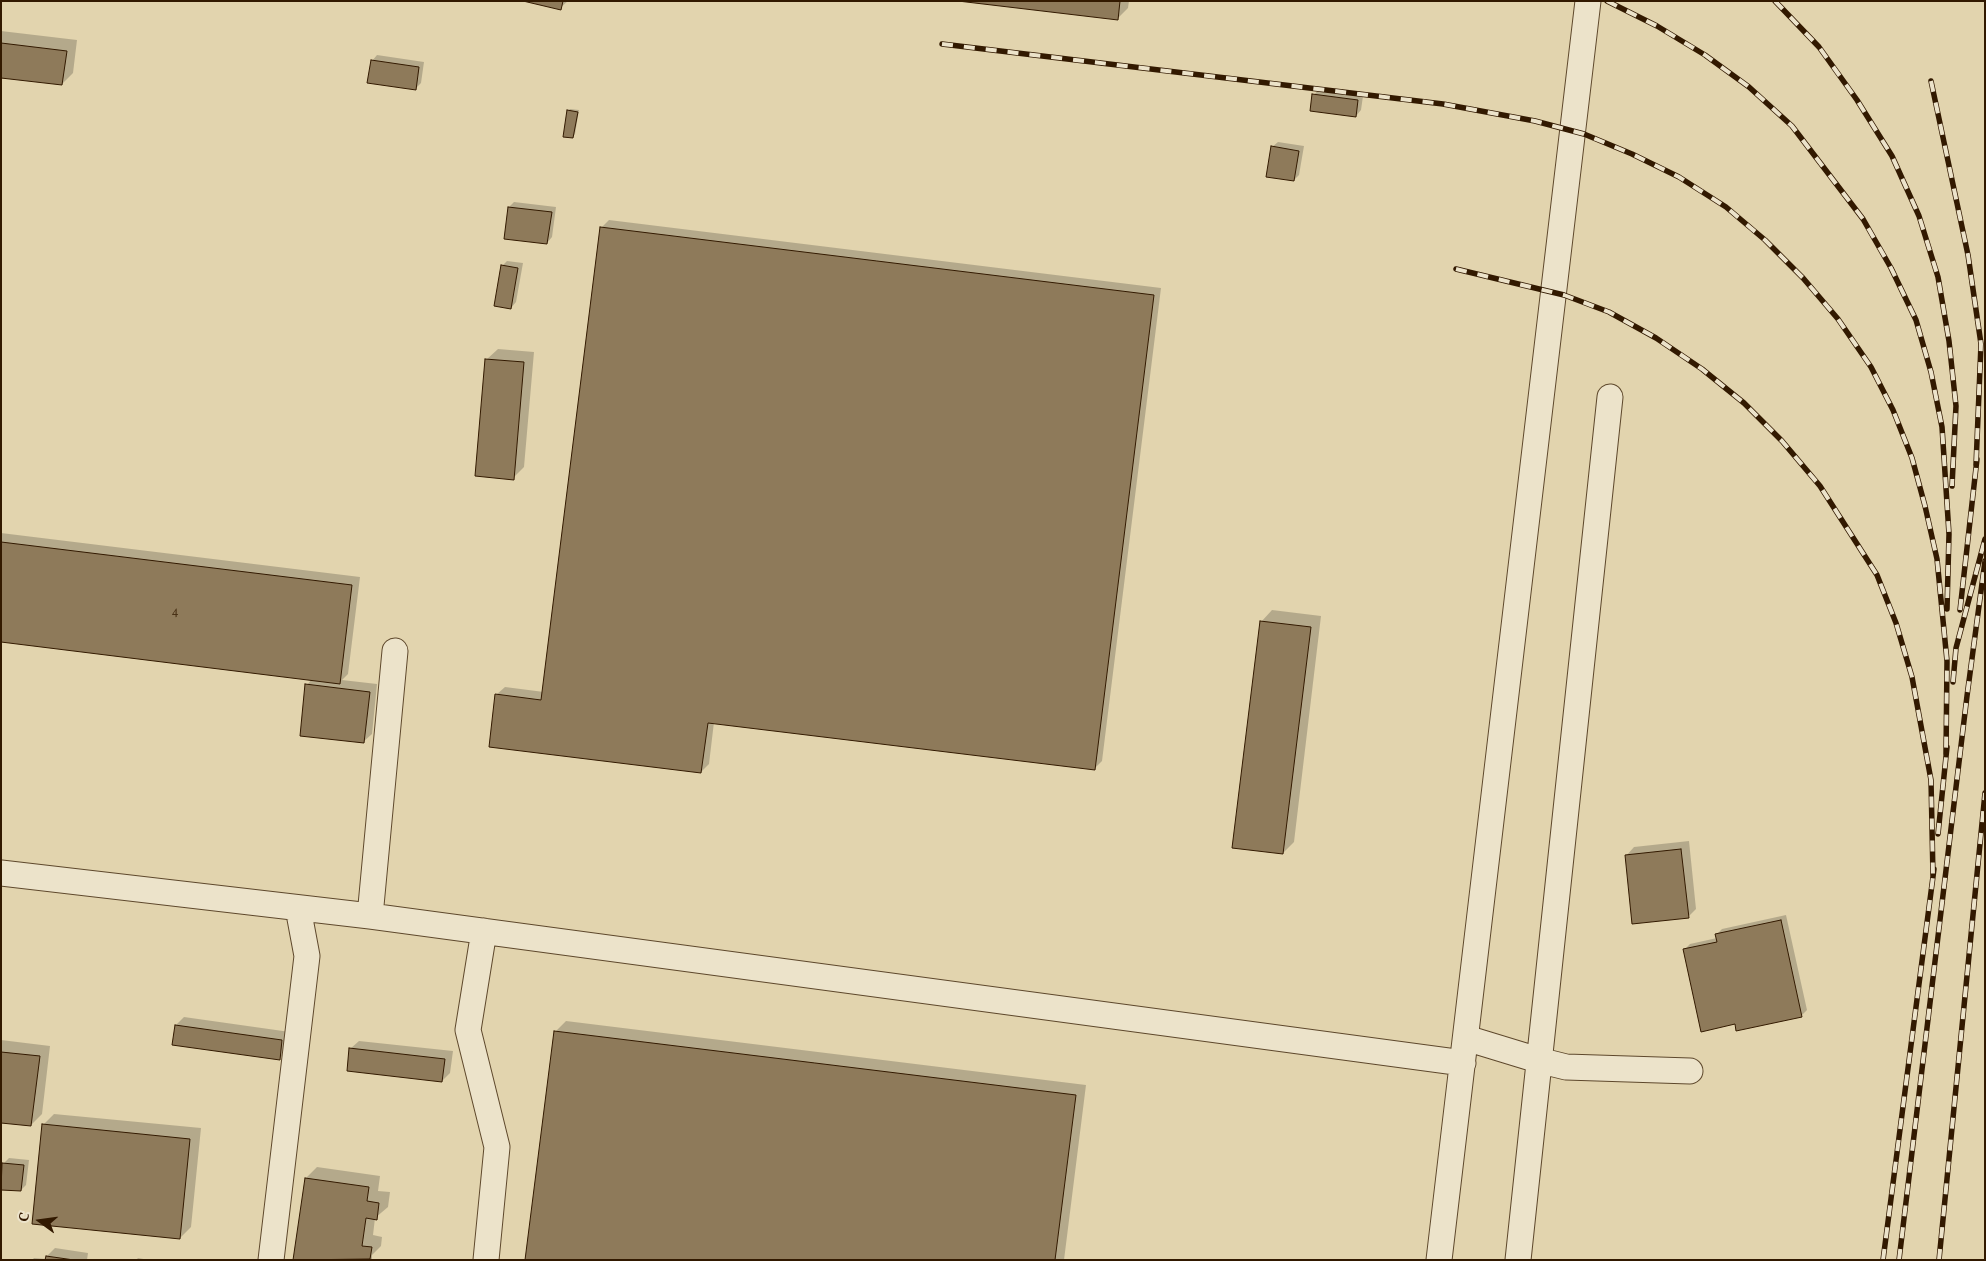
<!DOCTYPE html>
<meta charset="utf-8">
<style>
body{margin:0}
#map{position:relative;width:1986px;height:1261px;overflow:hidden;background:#e2d4ae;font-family:Vollkorn,serif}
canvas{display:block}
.frame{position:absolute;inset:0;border:2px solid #321900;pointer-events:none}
.north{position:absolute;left:15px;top:1196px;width:50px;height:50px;-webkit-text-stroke:4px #ece3ca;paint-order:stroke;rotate:284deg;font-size:14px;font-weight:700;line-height:20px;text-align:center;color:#321900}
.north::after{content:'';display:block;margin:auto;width:18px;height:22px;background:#321900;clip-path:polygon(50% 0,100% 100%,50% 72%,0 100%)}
</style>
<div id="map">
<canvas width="1986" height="1261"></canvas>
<div class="frame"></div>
<div class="north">С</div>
</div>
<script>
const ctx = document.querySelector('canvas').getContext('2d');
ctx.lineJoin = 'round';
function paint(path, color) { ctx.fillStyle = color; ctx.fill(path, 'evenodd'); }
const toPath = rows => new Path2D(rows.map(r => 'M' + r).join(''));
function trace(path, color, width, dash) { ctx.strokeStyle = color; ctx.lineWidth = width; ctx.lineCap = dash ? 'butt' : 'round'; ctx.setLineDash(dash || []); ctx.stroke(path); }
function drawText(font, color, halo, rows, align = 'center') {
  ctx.font = font + ' Vollkorn,serif'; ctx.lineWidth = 4; ctx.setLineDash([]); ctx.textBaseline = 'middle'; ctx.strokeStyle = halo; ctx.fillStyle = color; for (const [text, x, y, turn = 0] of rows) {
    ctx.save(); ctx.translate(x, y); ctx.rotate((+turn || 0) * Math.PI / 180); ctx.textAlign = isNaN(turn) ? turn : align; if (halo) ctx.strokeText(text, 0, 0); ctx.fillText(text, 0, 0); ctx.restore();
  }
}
const shadow = toPath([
 [529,1,568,1,560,8],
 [968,1,1129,1,1128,8,1117,19],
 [1,31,77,40,73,73,62,84,1,77],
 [377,55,424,62,421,83,415,89,372,61],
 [1319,89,1363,96,1361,110,1356,116,1314,95],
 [570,109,579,110,575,134,573,137,568,111],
 [1278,142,1304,146,1299,175,1294,180,1272,147],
 [514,202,556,207,552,237,547,243,509,207],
 [609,220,1161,288,1102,761,1094,769,714,722,709,764,701,772,496,695,505,687,544,692,601,228],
 [507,261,523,263,516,302,511,308,502,266],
 [498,349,534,352,524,467,513,478,486,360],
 [1,533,360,577,348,674,342,680,377,684,372,734,363,742,307,685,312,679,1,641],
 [1272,610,1321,616,1294,842,1283,853,1261,622],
 [1689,841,1696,909,1688,917,1626,856,1634,847],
 [1786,915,1807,1010,1802,1015,1737,1030,1736,1023,1685,949,1690,944,1717,938,1716,935,1722,929],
 [184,1017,290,1032,287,1051,279,1059,176,1025],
 [566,1021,1086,1085,1064,1260,527,1260,555,1032],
 [1,1040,50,1046,42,1114,31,1125,1,1121],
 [359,1041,453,1051,450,1073,442,1081,350,1049],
 [54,1114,201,1128,191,1227,180,1238,43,1125],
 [9,1158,29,1160,26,1185,21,1190,3,1164],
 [317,1167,380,1176,378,1191,390,1192,388,1207,375,1218,373,1235,382,1237,381,1246,372,1255,372,1260,294,1260,306,1178],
 [55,1248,88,1253,87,1260,32,1260,34,1258,46,1259,47,1256],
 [138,1258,149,1260,136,1260]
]);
const building = toPath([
 [523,1,563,1,561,10,523,1],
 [958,1,1120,1,1118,20,958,1],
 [1,43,67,51,62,85,1,78,1,43],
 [371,60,419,67,416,90,367,83,371,60],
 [1312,94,1358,100,1356,117,1310,111,1312,94],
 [567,110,578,112,573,138,563,137,567,110],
 [1271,146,1299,151,1294,181,1266,177,1271,146],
 [508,207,552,212,547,244,504,239,508,207],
 [600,227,1154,295,1095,770,708,723,701,773,489,747,495,694,541,700,600,227],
 [501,265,518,268,511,309,494,306,501,265],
 [485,359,524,362,514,480,475,476,485,359],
 [1,542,352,585,340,684,1,642,1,542],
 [1260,621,1311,627,1283,854,1232,848,1260,621],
 [305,684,370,692,364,743,300,736,305,684],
 [1681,849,1689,918,1632,924,1625,855,1681,849],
 [1781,920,1802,1017,1736,1031,1735,1024,1701,1032,1683,949,1717,942,1715,934,1781,920],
 [175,1025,282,1040,280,1060,172,1045,175,1025],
 [554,1031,1076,1095,1055,1260,525,1260,554,1031],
 [349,1048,445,1059,442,1082,347,1071,349,1048],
 [1,1052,40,1056,31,1126,1,1123,1,1052],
 [42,1124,190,1139,180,1239,32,1224,42,1124],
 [2,1163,24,1165,21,1191,1,1190,2,1163],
 [305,1178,369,1187,367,1201,379,1203,377,1220,366,1218,362,1246,372,1247,370,1259,293,1260,305,1178],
 [46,1256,74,1260,45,1260,46,1256]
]);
const minor = toPath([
 [1,873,370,916,1463,1063],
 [370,916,395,651],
 [484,931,468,1030,497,1147,486,1260],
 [1466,1038,1538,1060,1566,1067,1690,1071],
 [271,1260,307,956,298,908],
 [1439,1260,1588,1],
 [1518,1260,1610,397]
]);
const rail = toPath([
 [1607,1,1657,26,1705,55,1749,87,1792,126,1863,219,1891,268,1916,320,1931,372,1942,427,1949,534,1947,609],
 [1775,1,1819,47,1857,100,1892,156,1919,216,1938,277,1949,341,1956,406,1952,486],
 [942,44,1443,104,1535,121,1584,134,1632,154,1679,177,1726,207,1765,240,1803,278,1838,319,1871,367,1893,410,1912,458,1925,506,1937,559,1947,661,1946,754],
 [1931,81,1968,255,1981,344,1976,465],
 [1456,269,1564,295,1609,312,1656,338,1702,369,1744,403,1782,441,1820,486,1877,575,1896,623,1912,677,1931,780,1933,876],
 [1960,610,1977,459],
 [1953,682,1956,648,1985,539],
 [1938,834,1947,747],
 [1883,1260,1934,869],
 [1899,1260,1967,696,1985,561],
 [1939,1260,1985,793]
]);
const numberNames = [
 ["4",175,613]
];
paint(shadow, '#0003');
paint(building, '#8e7a5a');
trace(building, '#321900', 1);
trace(minor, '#5e482c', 27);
trace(minor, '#ece3ca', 25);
trace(rail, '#321900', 5.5);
trace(rail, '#ece3ca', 4, [11]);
drawText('12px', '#493116', null, numberNames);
</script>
